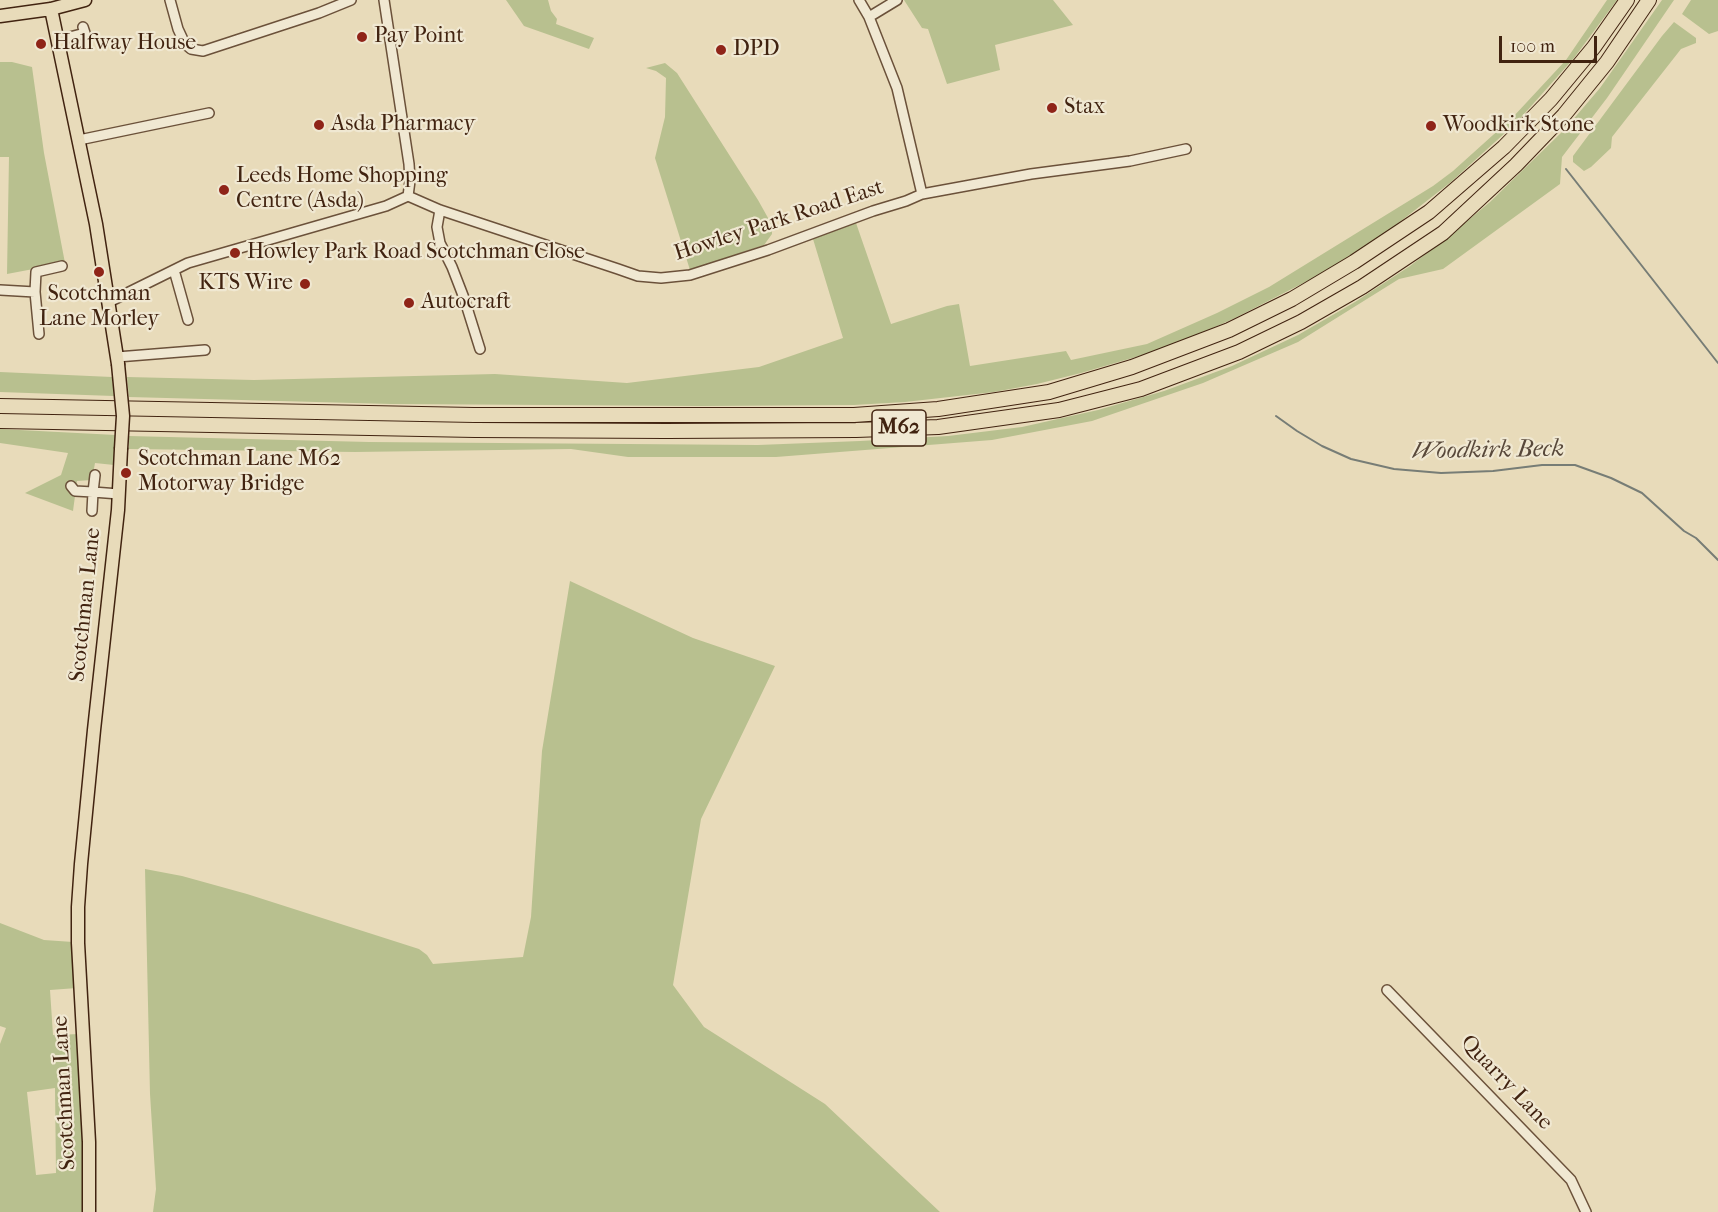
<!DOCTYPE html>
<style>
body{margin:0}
#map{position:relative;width:1718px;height:1212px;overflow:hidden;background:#e8dbba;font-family:"IM FELL French Canon",serif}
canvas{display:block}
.scale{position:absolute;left:1499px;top:36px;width:98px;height:27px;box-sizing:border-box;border:3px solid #412310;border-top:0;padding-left:8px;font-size:18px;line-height:21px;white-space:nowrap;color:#412310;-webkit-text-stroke:4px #f0e8d2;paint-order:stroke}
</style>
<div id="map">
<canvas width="1718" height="1212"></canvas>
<div class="scale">100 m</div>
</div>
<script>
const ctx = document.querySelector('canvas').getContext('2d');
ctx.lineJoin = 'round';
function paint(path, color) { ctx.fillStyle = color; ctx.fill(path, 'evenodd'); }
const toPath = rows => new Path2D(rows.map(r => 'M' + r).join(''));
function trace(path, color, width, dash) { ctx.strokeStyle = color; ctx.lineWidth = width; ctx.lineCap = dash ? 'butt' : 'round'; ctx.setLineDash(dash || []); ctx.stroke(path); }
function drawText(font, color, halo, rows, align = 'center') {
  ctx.font = font + ' "IM FELL French Canon",serif'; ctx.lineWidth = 4.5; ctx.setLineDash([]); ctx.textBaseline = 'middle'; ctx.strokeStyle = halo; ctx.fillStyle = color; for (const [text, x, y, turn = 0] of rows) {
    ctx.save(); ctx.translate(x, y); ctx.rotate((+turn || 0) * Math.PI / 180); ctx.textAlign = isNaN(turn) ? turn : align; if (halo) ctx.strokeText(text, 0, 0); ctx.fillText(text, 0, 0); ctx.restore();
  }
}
const green = toPath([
 [506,0,548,0,551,11,557,19,556,24,594,38,589,49,524,26],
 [904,0,1053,0,1073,25,995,45,1000,70,947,84,928,29,922,28],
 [1607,0,1617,0,1574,58,1517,122,1451,182,1392,228,1323,273,1235,318,1195,336,1146,354,1081,373,1037,384,994,392,905,402,854,405,701,406,391,404,129,397,127,377,254,380,495,374,627,383,759,367,843,338,813,239,856,223,891,324,947,306,959,304,970,366,1066,351,1071,360,1147,344,1217,313,1269,287,1433,186,1453,171,1513,117,1566,60],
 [1662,0,1674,0,1607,98,1562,157,1560,184,1443,269,1399,279,1298,342,1203,383,1092,421,992,440,776,457,628,457,571,449,355,452,129,449,129,436,369,442,758,445,860,441,948,436,1022,427,1098,410,1164,391,1232,366,1298,335,1355,302,1410,266,1448,237,1490,202,1565,129,1600,88],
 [1691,0,1718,0,1718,31,1709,34,1682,14],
 [1674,22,1696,38,1696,43,1681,49,1612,137,1611,148,1591,167,1584,171,1573,162,1573,156,1662,36],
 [0,62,12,62,32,67,44,153,65,263,7,274,9,157,0,157],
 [665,63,677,73,758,200,772,225,772,234,764,245,690,270,655,158,665,117,666,78,656,71,646,68],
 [0,372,112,377,114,396,0,392],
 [0,429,116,435,114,465,95,463,92,480,77,481,73,511,25,493,61,475,68,453,0,443],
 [570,581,693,638,775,666,701,819,673,985,704,1027,825,1104,940,1212,153,1212,156,1189,150,1094,145,869,182,876,247,894,419,949,427,955,433,964,523,957,531,917,542,751],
 [0,923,44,940,73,942,77,988,50,990,53,1035,80,1034,86,1197,83,1212,0,1212,0,1044,6,1028,0,1026],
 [55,1088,56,1173,36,1175,27,1092]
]);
const stream = toPath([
 [1566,169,1718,363],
 [1276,416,1297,431,1322,446,1351,459,1394,469,1441,473,1493,471,1542,465,1575,465,1611,478,1642,493,1684,531,1696,538,1718,560]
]);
const minor = toPath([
 [170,0,178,29,185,44,191,49,203,51,319,13,351,0],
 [384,0,409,164,410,181,408,196],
 [859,0,869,17,897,88,922,194],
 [869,17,897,0],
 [58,40,85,33,83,27],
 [79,140,209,113],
 [408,196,440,210,618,269,638,276,661,278,690,275,768,250,873,211,906,201,922,194,1031,174,1130,161,1186,149],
 [440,210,437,227,440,243,452,267,464,298,480,349],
 [174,270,188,320],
 [0,290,35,292],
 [109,302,188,263,386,206,408,196],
 [39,334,35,292,36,272,62,266],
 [117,357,205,350],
 [95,475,93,492,119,494],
 [71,486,75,491,93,492,92,511],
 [1387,990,1571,1180,1586,1212]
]);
const major = toPath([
 [51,9,96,224,118,364],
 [0,16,51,9,85,0],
 [89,1212,89,1142,78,943,78,907,81,864,94,730,118,510,121,449]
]);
const highway = toPath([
 [0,406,474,415,854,415,938,409,1049,392,1132,367,1229,330,1292,299,1354,262,1429,212,1504,147,1551,99,1594,47,1627,0],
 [0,421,475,430,666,431,856,430,938,427,1059,410,1141,389,1239,352,1301,322,1362,287,1443,233,1516,165,1564,115,1607,62,1649,0]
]);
const majorBridge = toPath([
 [118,364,123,416,121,449]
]);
const markers = [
 [362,37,6,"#8f2418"],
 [41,44,6,"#8f2418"],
 [721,50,6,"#8f2418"],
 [1052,108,6,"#8f2418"],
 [319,125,6,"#8f2418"],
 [1431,126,6,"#8f2418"],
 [224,190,6,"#8f2418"],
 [235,253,6,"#8f2418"],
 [99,272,6,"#8f2418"],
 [305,284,6,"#8f2418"],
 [409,303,6,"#8f2418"],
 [126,473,6,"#8f2418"]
];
const shields = [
 [899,428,54]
];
const shieldNames = [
 ["M62",899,428]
];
const poiNames = [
 ["Pay Point",374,37],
 ["Halfway House",53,44],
 ["DPD",733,50],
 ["Stax",1064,108],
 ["Asda Pharmacy",331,125],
 ["Woodkirk Stone",1443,126],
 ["Leeds Home Shopping",236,177],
 ["Centre (Asda)",236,202],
 ["Howley Park Road Scotchman Close",247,253],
 ["KTS Wire",293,284,"right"],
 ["Scotchman",99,295,"center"],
 ["Lane Morley",99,320,"center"],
 ["Autocraft",421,303],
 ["Scotchman Lane M62",138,460],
 ["Motorway Bridge",138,485]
];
const streetNames = [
 ["Howley Park Road East",779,221,-18],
 ["Scotchman Lane",86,605,-84],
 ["Quarry Lane",1506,1083,46],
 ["Scotchman Lane",65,1093,-93]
];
const waterNames = [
 ["Woodkirk Beck",1488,451,-1]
];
paint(green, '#b8c08f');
trace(stream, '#777d76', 2);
trace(minor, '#6b513a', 12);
trace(major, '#412310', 15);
trace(highway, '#412310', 16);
trace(minor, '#f0e8d2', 9);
trace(major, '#e8dbba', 12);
trace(highway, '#e8dbba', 14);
trace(majorBridge, '#412310', 15, []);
trace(majorBridge, '#e8dbba', 12);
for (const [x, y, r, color] of markers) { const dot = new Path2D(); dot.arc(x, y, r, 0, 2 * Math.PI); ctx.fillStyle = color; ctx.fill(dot); trace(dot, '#f0e8d2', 2); }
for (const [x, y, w] of shields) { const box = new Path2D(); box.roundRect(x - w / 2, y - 18, w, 36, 4.5); ctx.fillStyle = '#f0e8d2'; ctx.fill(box); trace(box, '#412310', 1.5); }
drawText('bold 21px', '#412310', null, shieldNames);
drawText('22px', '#412310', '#f0e8d2', poiNames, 'left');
drawText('22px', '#412310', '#f0e8d2', streetNames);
drawText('italic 24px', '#58483a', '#f0e8d2', waterNames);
</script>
